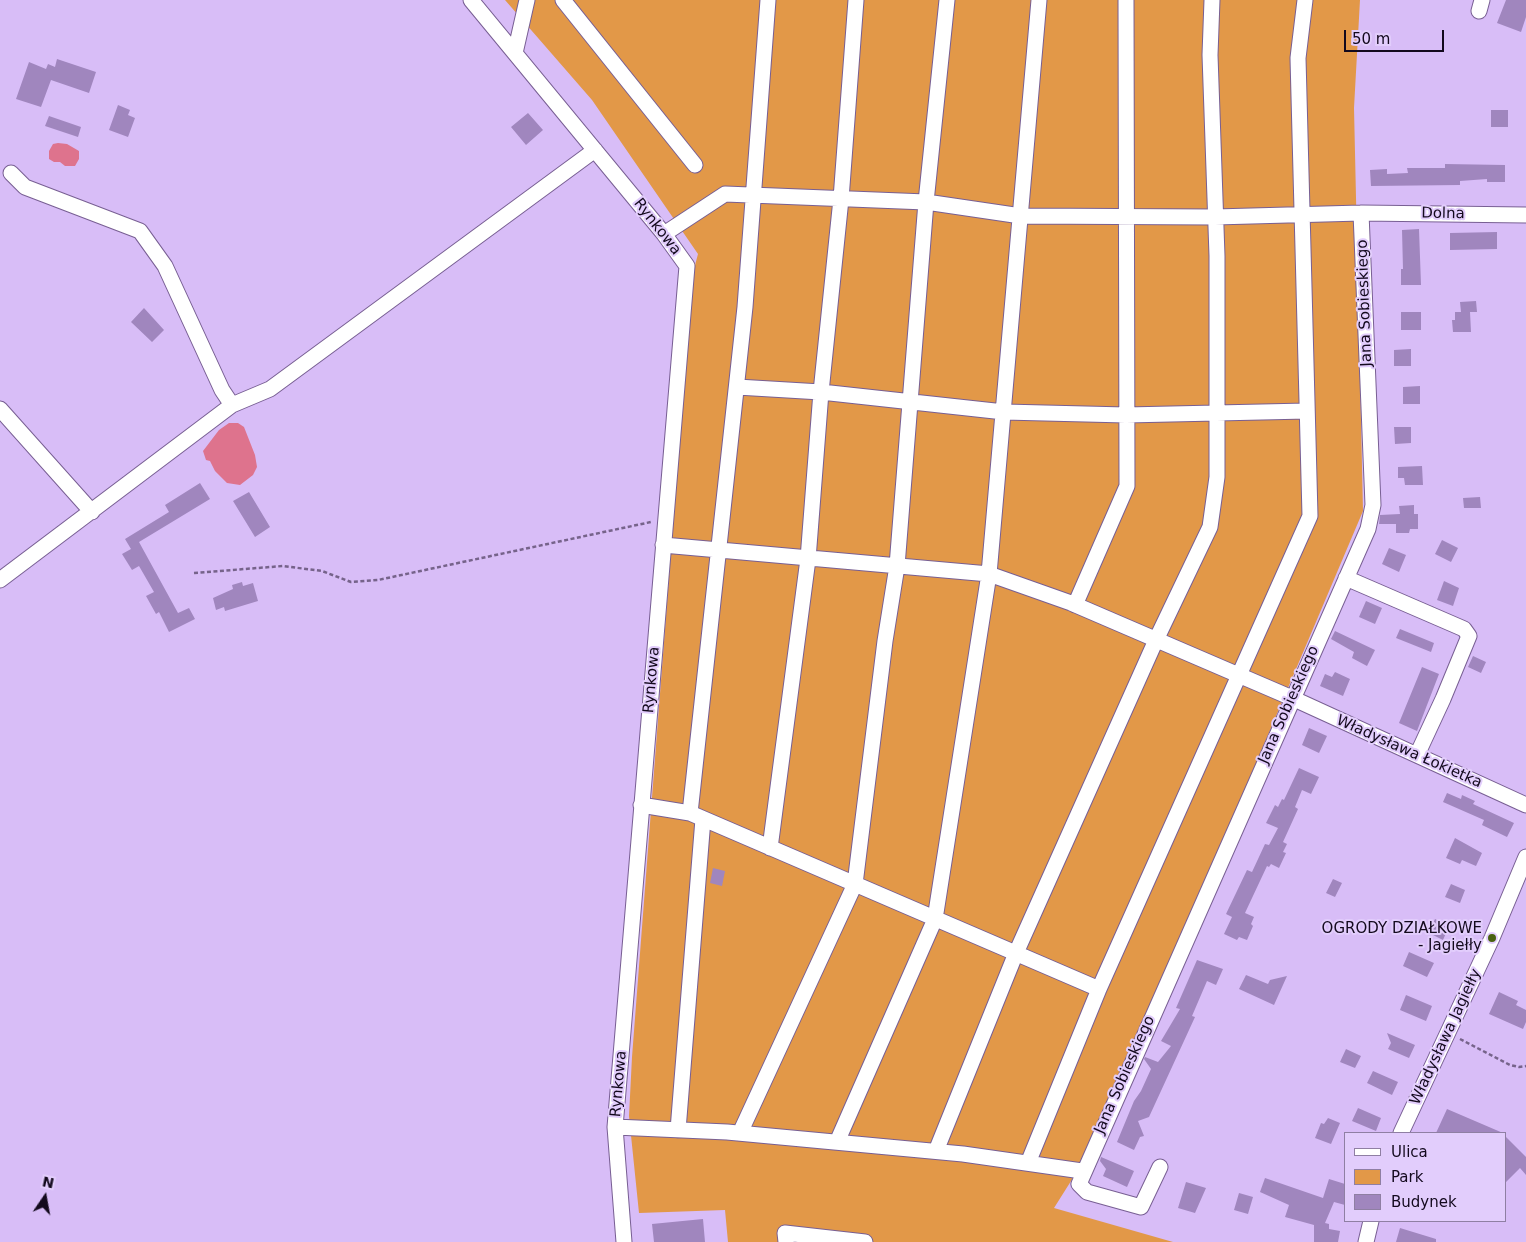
<!DOCTYPE html>
<meta charset="utf-8">
<style>
body{margin:0}
#map{position:relative;width:1526px;height:1242px;overflow:hidden;background:#d8bdf7;font-family:"DejaVu Sans",sans-serif}
canvas{display:block}
.legend{position:absolute;left:1344px;top:1132px;width:162px;height:90px;box-sizing:border-box;background:#e2cdfc;border:1px solid #8f7fa3;margin:0;padding:6px 9px;list-style:none;font-size:15px;color:#13091d}
.legend li{display:flex;align-items:center;gap:10px;height:25px}
.legend b{width:25px;border:1px solid #8f7fa3}
.north{position:absolute;left:20px;top:1172px;width:50px;height:50px;-webkit-text-stroke:4px #e2cdfc;paint-order:stroke;rotate:12deg;font-size:14px;font-weight:700;line-height:20px;text-align:center;color:#13091d}
.north::after{content:'';display:block;margin:auto;width:18px;height:22px;background:#13091d;clip-path:polygon(50% 0,100% 100%,50% 72%,0 100%)}
.scale{position:absolute;left:1344px;top:30px;width:100px;height:22px;box-sizing:border-box;border:2px solid #13091d;border-top:0;padding-left:6px;font-size:15px;line-height:18px;white-space:nowrap;color:#13091d;-webkit-text-stroke:4px #e2cdfc;paint-order:stroke}
</style>
<div id="map">
<canvas width="1526" height="1242"></canvas>
<ul class="legend">
<li><b style="height:6px;background:#fff"></b>Ulica</li>
<li><b style="height:14px;background:#e29848"></b>Park</li>
<li><b style="height:14px;background:#a086be"></b>Budynek</li>
</ul>
<div class="north">N</div>
<div class="scale">50 m</div>
</div>
<script>
const ctx = document.querySelector('canvas').getContext('2d');
ctx.lineJoin = 'round';
function paint(path, color) { ctx.fillStyle = color; ctx.fill(path, 'evenodd'); }
const toPath = rows => new Path2D(rows.map(r => 'M' + r).join(''));
function trace(path, color, width, dash) { ctx.strokeStyle = color; ctx.lineWidth = width; ctx.lineCap = dash ? 'butt' : 'round'; ctx.setLineDash(dash || []); ctx.stroke(path); }
function drawText(font, color, halo, rows, align = 'center') {
  ctx.font = font + ' "DejaVu Sans",sans-serif'; ctx.lineWidth = 4; ctx.setLineDash([]); ctx.textBaseline = 'middle'; ctx.strokeStyle = halo; ctx.fillStyle = color; for (const [text, x, y, turn = 0] of rows) {
    ctx.save(); ctx.translate(x, y); ctx.rotate((+turn || 0) * Math.PI / 180); ctx.textAlign = isNaN(turn) ? turn : align; if (halo) ctx.strokeText(text, 0, 0); ctx.fillText(text, 0, 0); ctx.restore();
  }
}
const green = toPath([
 [505,0,1360,0,1354,108,1363,511,1095,1143,1054,1208,1173,1242,728,1242,725,1210,639,1213,629,1116,632,1057,679,447,694,269,698,254,592,100]
]);
const water = toPath([
 [58,143,67,144,79,151,79,159,75,166,65,166,60,162,54,162,49,159,49,151,53,144],
 [229,423,238,423,244,427,255,455,257,467,253,475,240,485,227,483,215,471,210,461,206,460,203,451,219,430]
]);
const building = toPath([
 [1506,0,1526,0,1526,17,1521,32,1497,23],
 [57,59,96,72,89,93,51,80,41,107,16,99,29,62,46,69,48,64,55,67],
 [118,105,130,110,128,115,135,118,128,137,109,130],
 [1491,110,1508,110,1508,127,1491,127],
 [528,113,543,130,526,145,511,127],
 [49,116,81,127,78,137,45,126],
 [1445,164,1505,165,1505,182,1487,182,1487,179,1460,181,1460,185,1371,186,1370,170,1387,169,1387,174,1408,173,1407,168,1445,168],
 [1419,229,1421,285,1401,285,1401,269,1403,269,1402,230],
 [1497,232,1497,249,1450,250,1450,233],
 [1476,301,1477,312,1470,312,1471,332,1453,332,1452,320,1455,320,1455,312,1461,312,1460,302],
 [144,308,164,330,152,342,131,322],
 [1401,312,1421,312,1421,330,1401,330],
 [1411,349,1411,366,1394,366,1394,350],
 [1420,386,1420,404,1403,404,1403,387],
 [1394,427,1411,427,1411,443,1395,444],
 [1422,466,1423,485,1405,485,1404,478,1398,478,1398,467],
 [200,483,210,499,139,542,178,613,189,608,195,619,169,632,159,612,156,614,146,596,154,592,139,566,132,570,122,554,131,549,125,539,169,512,165,505],
 [249,492,270,527,255,537,233,501],
 [1480,497,1481,508,1464,508,1463,498],
 [1414,505,1414,514,1418,514,1418,529,1410,529,1409,533,1396,533,1396,524,1379,524,1380,515,1400,514,1399,506],
 [1442,540,1458,548,1451,562,1435,554],
 [1389,548,1406,555,1399,572,1382,564],
 [1444,581,1459,588,1453,606,1437,600],
 [242,582,243,586,253,583,258,601,225,611,224,607,216,610,213,598,233,589,232,585],
 [1366,601,1382,608,1375,624,1359,617],
 [1400,629,1434,643,1431,652,1396,638],
 [1335,631,1375,650,1367,666,1352,658,1354,652,1331,639],
 [1473,656,1486,662,1481,673,1468,667],
 [1422,667,1439,674,1417,731,1399,723],
 [1335,672,1350,679,1343,696,1320,686,1325,674,1332,677],
 [1309,728,1327,736,1319,753,1302,745],
 [1299,768,1319,777,1311,794,1302,790,1295,807,1298,809,1283,842,1287,844,1283,852,1286,853,1279,868,1271,864,1269,867,1267,866,1245,913,1254,917,1251,924,1253,926,1247,940,1239,937,1237,940,1224,934,1232,917,1226,914,1247,870,1252,872,1265,844,1269,845,1278,828,1266,823,1275,805,1278,807,1282,799,1284,800],
 [1447,793,1461,799,1462,795,1475,801,1473,804,1514,823,1507,837,1482,825,1484,820,1443,802],
 [1455,838,1482,853,1476,866,1462,860,1460,864,1446,858],
 [713,868,725,871,722,886,710,883],
 [1333,879,1342,883,1335,897,1326,893],
 [1451,884,1465,890,1460,903,1445,897],
 [1435,919,1449,926,1443,940,1429,933],
 [1409,952,1434,963,1427,977,1403,966],
 [1197,960,1223,969,1216,985,1207,981,1192,1016,1195,1017,1149,1117,1138,1121,1144,1136,1140,1137,1134,1150,1117,1142,1134,1101,1141,1091,1151,1069,1144,1059,1145,1057,1158,1062,1171,1046,1161,1041,1180,1009,1176,1008],
 [1246,975,1268,984,1270,980,1287,976,1274,1005,1239,989],
 [1499,992,1518,1001,1516,1005,1526,1010,1526,1022,1523,1029,1489,1014],
 [1406,995,1432,1006,1426,1021,1400,1010],
 [1387,1033,1415,1045,1409,1058,1388,1049,1391,1043],
 [1346,1049,1361,1056,1355,1068,1340,1062],
 [1373,1071,1398,1082,1392,1095,1367,1083],
 [1358,1108,1381,1118,1376,1131,1352,1121],
 [1447,1109,1503,1133,1436,1133],
 [1328,1118,1340,1123,1331,1144,1315,1138,1321,1123,1324,1124],
 [1505,1136,1526,1157,1526,1175,1520,1168,1505,1183],
 [1101,1157,1134,1171,1127,1187,1103,1176,1106,1169,1100,1161],
 [1265,1178,1323,1198,1329,1179,1345,1184,1345,1205,1334,1202,1325,1223,1329,1224,1329,1229,1340,1231,1338,1242,1314,1242,1314,1225,1285,1217,1289,1205,1260,1192],
 [1186,1182,1206,1188,1195,1213,1178,1208],
 [1239,1193,1253,1197,1248,1214,1234,1210],
 [703,1219,705,1242,654,1242,652,1224],
 [1400,1228,1436,1239,1436,1242,1396,1242]
]);
const path = toPath([
 [194,573,283,566,322,571,351,582,378,580,651,522],
 [1460,1039,1510,1065,1519,1067,1526,1066]
]);
const minor = toPath([
 [471,0,664,234,687,266,615,1127,624,1242],
 [563,0,695,165],
 [1479,11,1482,0],
 [515,53,527,0],
 [11,173,25,187,140,231,165,266,222,390,232,405],
 [664,234,725,194,926,202,1021,216,1215,217,1361,213,1526,215],
 [737,387,821,392,1004,412,1126,415,1307,411],
 [0,409,92,512],
 [663,545,989,574,1071,603,1292,698,1526,805],
 [1346,578,1464,629,1469,636,1443,699,1417,755],
 [0,580,232,405,270,389,595,150],
 [1075,605,1127,486,1126,0],
 [641,805,690,813,1099,989,1310,516,1298,58,1305,0],
 [690,813,745,307,768,0],
 [770,848,808,559,821,392,841,199,856,0],
 [615,1127,727,1132,963,1154,1082,1171],
 [678,1130,703,819],
 [740,1133,855,884,885,641,897,566,926,202,947,0],
 [1401,1133,1492,938,1526,857],
 [837,1142,935,919,989,574,1039,0],
 [936,1151,1016,953,1156,640,1210,527,1217,477,1217,256,1210,55,1212,0],
 [1028,1163,1099,989],
 [1160,1167,1141,1207,1087,1192,1079,1184,1368,529,1373,505,1361,213],
 [786,1242,785,1233,865,1242],
 [1366,1242,1371,1221]
]);
const markers = [
 [1492,938,5,"#496210"]
];
const streetNames = [
 ["Dolna",1443,214,1],
 ["Rynkowa",657,227,52],
 ["Jana Sobieskiego",1365,303,-92],
 ["Rynkowa",652,680,-85],
 ["Jana Sobieskiego",1289,705,-66],
 ["Władysława Łokietka",1409,752,24],
 ["Władysława Jagiełły",1446,1037,-65],
 ["Jana Sobieskiego",1125,1075,-66],
 ["Rynkowa",619,1084,-85]
];
const poiNames = [
 ["OGRODY DZIAŁKOWE",1482,929],
 ["- Jagiełły",1482,946]
];
paint(green, '#e29848');
paint(water, '#de738d');
paint(building, '#a086be');
trace(minor, '#785f93', 17);
trace(path, '#76638a', 2.5, [4, 2.5]);
trace(minor, '#fff', 15);
for (const [x, y, r, color] of markers) { const dot = new Path2D(); dot.arc(x, y, r, 0, 2 * Math.PI); ctx.fillStyle = color; ctx.fill(dot); trace(dot, '#e2cdfc', 2); }
drawText('15px', '#13091d', '#e2cdfc', streetNames);
drawText('15px', '#13091d', '#e2cdfc', poiNames, 'right');
</script>
